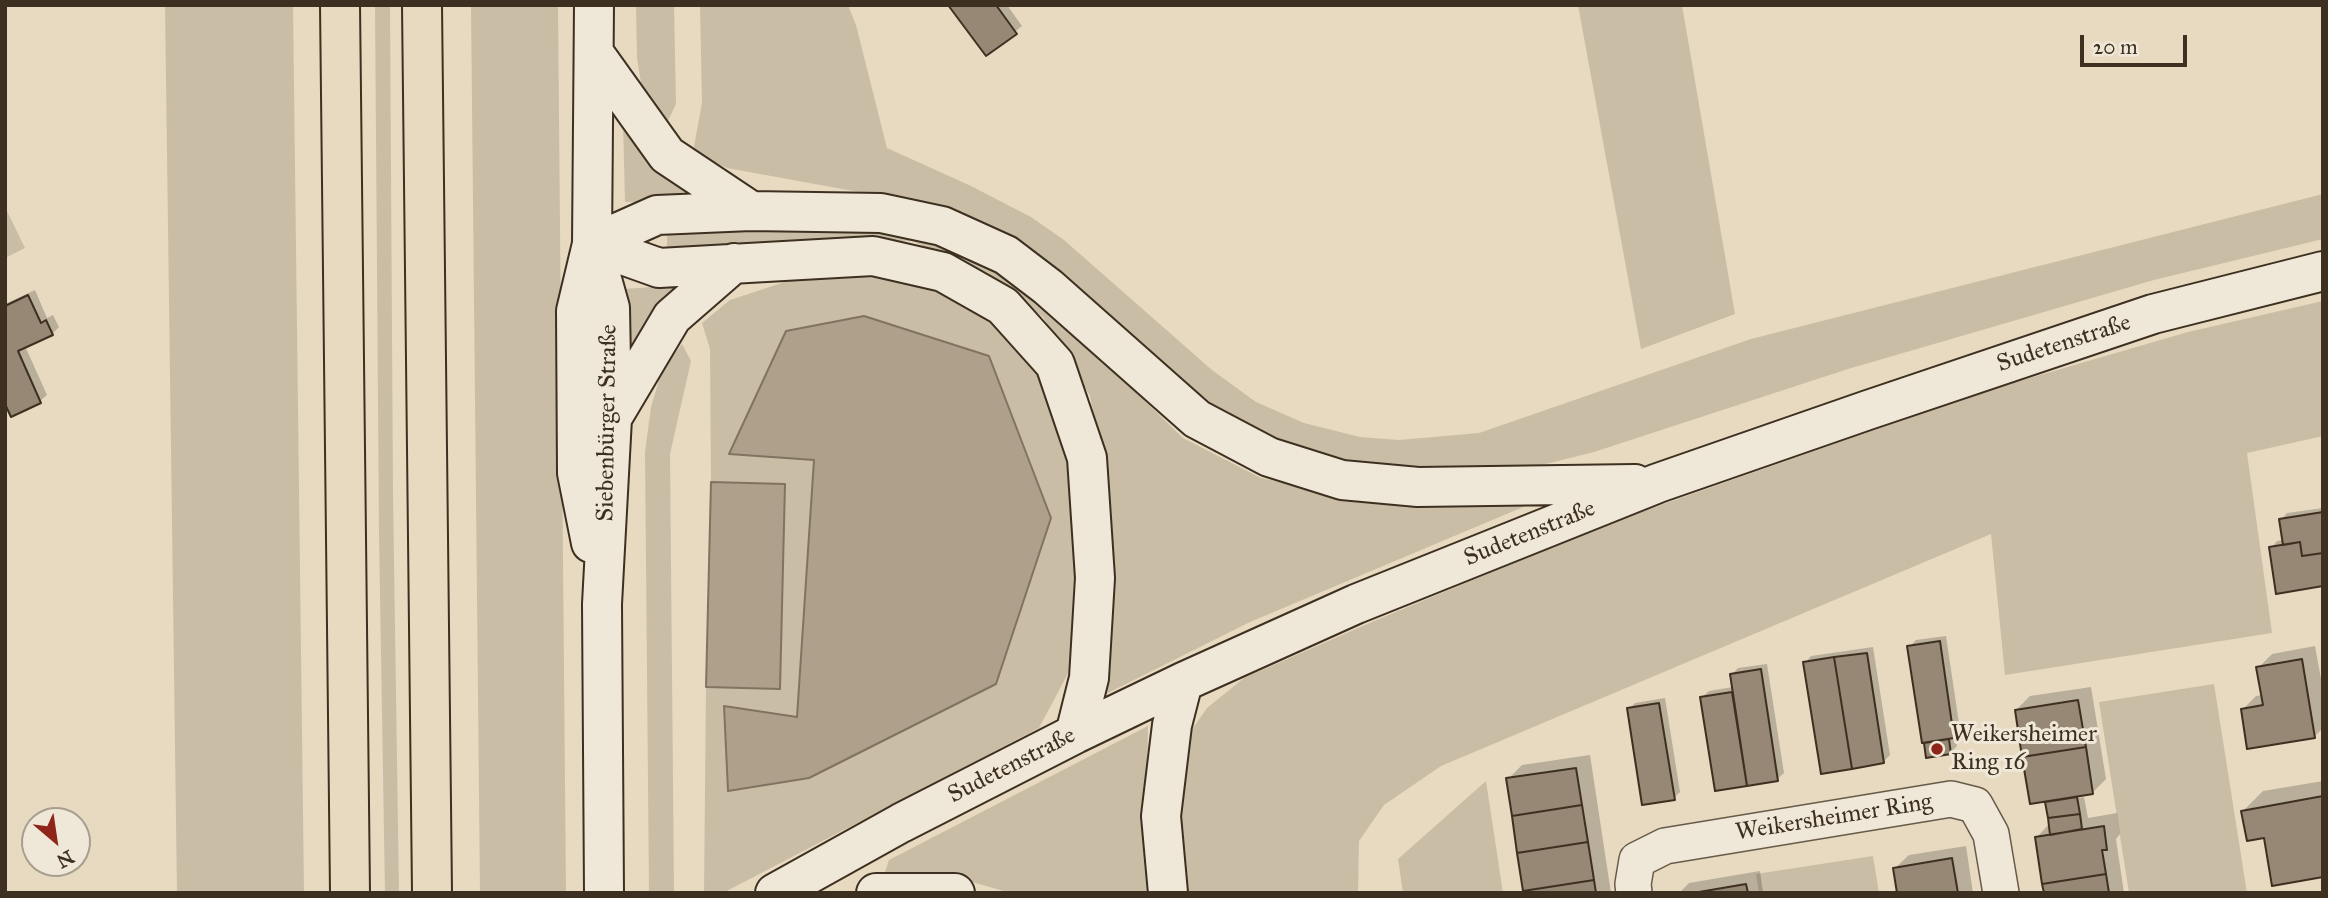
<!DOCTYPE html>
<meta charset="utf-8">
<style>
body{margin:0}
#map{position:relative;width:2328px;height:898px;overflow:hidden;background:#e7dac1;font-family:"IM FELL Great Primer",serif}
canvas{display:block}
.frame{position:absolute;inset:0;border:7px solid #3e3020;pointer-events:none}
.north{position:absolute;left:21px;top:807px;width:70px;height:70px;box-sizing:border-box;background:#efe7d7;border:2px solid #a89e8e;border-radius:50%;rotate:151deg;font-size:19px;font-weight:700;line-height:28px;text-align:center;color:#3e3020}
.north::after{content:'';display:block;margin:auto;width:24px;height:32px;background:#8f2418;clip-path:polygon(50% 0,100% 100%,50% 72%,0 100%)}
.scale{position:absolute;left:2080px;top:35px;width:107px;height:32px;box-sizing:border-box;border:4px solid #3e3020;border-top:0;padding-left:9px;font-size:21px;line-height:24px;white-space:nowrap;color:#3e3020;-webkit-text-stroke:5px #efe7d7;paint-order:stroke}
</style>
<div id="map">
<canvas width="2328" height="898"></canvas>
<div class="frame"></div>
<div class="north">N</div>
<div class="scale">20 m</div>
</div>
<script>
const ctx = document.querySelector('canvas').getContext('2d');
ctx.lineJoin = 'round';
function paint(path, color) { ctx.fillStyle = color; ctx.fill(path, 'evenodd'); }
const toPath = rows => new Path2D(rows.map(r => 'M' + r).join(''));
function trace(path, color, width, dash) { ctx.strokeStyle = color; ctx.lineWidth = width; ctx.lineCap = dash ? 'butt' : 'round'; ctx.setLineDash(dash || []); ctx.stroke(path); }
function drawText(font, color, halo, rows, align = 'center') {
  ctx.font = font + ' "IM FELL Great Primer",serif'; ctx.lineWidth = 6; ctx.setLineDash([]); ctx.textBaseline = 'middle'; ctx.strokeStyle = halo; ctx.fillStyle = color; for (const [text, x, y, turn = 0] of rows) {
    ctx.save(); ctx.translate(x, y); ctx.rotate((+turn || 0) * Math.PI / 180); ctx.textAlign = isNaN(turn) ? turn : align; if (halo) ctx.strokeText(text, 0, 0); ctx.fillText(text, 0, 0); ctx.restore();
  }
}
const green = toPath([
 [165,5,293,5,304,893,177,893],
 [375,5,390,5,393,494,399,893,385,893,379,534],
 [471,5,558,5,566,893,480,893],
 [636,5,674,5,676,104,666,125,642,89,637,58],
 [700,5,848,5,856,25,887,148,971,186,1031,217,1064,240,1212,370,1256,402,1304,423,1360,437,1399,440,1479,433,1751,339,2323,194,2323,239,2154,280,1848,369,1594,452,1546,464,1500,471,1427,471,1337,461,1267,438,1202,404,1068,280,1000,231,930,205,727,168,693,152,702,103],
 [1578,5,1682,5,1735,314,1641,349],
 [623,122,714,204,625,202],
 [5,207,25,248,5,258],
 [667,227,911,233,980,257,1032,291,1183,438,1261,478,1356,499,1535,502,1250,622,1104,695,1110,626,1108,482,1090,396,1043,317,978,270,912,241,824,241,667,252],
 [848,272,909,277,974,309,1015,342,1053,397,1073,455,1079,532,1073,664,1039,728,723,893,704,893,706,687,780,688,785,484,711,482,710,349,702,323,730,300,794,279],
 [684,285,625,363,623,289],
 [2323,301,2323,436,2247,453,2272,633,2005,675,1991,534,1441,766,1384,805,1359,841,1358,893,1184,893,1177,808,1191,731,1207,708,1244,678,1374,621,1618,520,1985,391,2188,332],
 [682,344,691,361,670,454,674,893,649,893,645,452,651,407,662,370],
 [2214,684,2247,893,2129,893,2099,702],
 [1148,726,1147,773,1151,893,1011,893,947,875,884,875,889,860],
 [1486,781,1503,893,1403,893,1398,859],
 [1873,856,1879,893,1759,893,1756,874]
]);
const water = toPath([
 [864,316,989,356,1051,518,996,684,809,778,728,791,724,706,797,717,814,460,729,454,786,331,864,316],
 [711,482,785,484,780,689,706,687,711,482]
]);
const shadow = toPath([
 [951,5,1007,5,1022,26,987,54],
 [35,290,47,318,53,315,59,327,52,334,25,346,47,395,40,401,5,400,5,304],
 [2323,508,2323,585,2271,548,2277,541,2284,540,2281,520,2287,513],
 [1946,636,1960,730,1955,735,1957,746,1950,753,1927,756,1909,647,1916,640],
 [2315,646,2323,690,2323,728,2315,736,2243,709,2256,696,2263,695,2258,668,2272,654],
 [1873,647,1890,755,1883,762,1805,663,1811,656],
 [1767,664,1784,773,1777,779,1717,789,1702,697,1709,691,1733,687,1731,675,1738,668],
 [2091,687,2106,779,2092,793,2051,799,2051,802,2084,797,2088,818,2117,813,2120,834,2116,839,2124,893,2045,893,2037,837,2050,823,2047,800,2016,710,2030,696],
 [1665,698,1680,792,1674,798,1629,709,1635,703],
 [1590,755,1611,893,1525,893,1508,779,1522,765],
 [2323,781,2323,875,2265,836,2243,811,2263,791],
 [1966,846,1973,893,1899,893,1895,868,1909,855],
 [1760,871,1763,893,1679,893,1689,883]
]);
const building = toPath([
 [948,5,996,5,1017,34,986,56,948,5],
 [28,295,41,323,46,320,53,335,18,351,41,403,11,417,5,404,5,306,28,295],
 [2323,512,2323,553,2302,556,2300,542,2283,545,2279,519,2323,512],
 [2300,542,2302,556,2323,553,2323,586,2276,594,2269,547,2300,542],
 [1940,641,1954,738,1922,743,1907,646,1940,641],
 [1867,653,1884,763,1852,769,1834,657,1867,653],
 [1834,657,1852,769,1821,774,1803,662,1834,657],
 [2302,659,2315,738,2247,749,2241,709,2263,705,2256,667,2302,659],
 [1761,669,1778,781,1747,786,1730,674,1761,669],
 [1732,692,1747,786,1715,791,1700,697,1732,692],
 [2078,700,2086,747,2022,757,2015,710,2078,700],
 [1659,703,1675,800,1642,805,1627,708,1659,703],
 [1949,739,1951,754,1926,758,1924,743,1949,739],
 [2086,747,2093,794,2030,804,2022,757,2086,747],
 [1576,768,1582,805,1512,816,1506,778,1576,768],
 [2323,796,2323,877,2272,886,2264,838,2247,841,2241,811,2323,796],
 [2077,797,2080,814,2048,818,2045,802,2077,797],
 [1582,805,1588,842,1517,853,1512,816,1582,805],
 [2080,814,2082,829,2050,835,2048,818,2080,814],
 [2104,826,2107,850,2102,850,2106,874,2042,884,2035,837,2104,826],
 [1588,842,1594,880,1523,891,1517,853,1588,842],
 [1952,858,1958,893,1897,893,1893,868,1952,858],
 [2106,874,2109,893,2044,893,2042,884,2106,874],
 [1594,880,1596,893,1523,893,1523,891,1594,880],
 [1746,884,1748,893,1693,893,1746,884]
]);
const minor = toPath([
 [1634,893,1633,884,1637,860,1665,846,1951,799,1975,805,1991,834,2001,893]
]);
const secondary = toPath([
 [594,53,667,155,751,211],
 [592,244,657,215,751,211,881,213,942,226,1006,255,1048,287,1197,419,1269,457,1342,480,1418,487,1635,484],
 [592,244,659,268,873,256,943,272,1003,306,1055,364,1087,458,1095,578,1089,678,1075,734],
 [592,244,610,308,612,418,602,604,604,893],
 [612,418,672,317,734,263],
 [591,543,577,473,576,311,592,244,594,5],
 [775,893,901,823,1075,734,1183,682,1356,604,1658,483,1868,410,2153,314,2323,271],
 [876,893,955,893],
 [1168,893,1161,816,1172,725,1183,682]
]);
const motorway = toPath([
 [340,5,350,893],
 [422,5,432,893]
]);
const markers = [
 [1937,749,7,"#8f2418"]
];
const streetNames = [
 ["Sudetenstraße",2064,344,-18],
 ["Siebenbürger Straße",608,423,-89],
 ["Sudetenstraße",1530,534,-22],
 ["Sudetenstraße",1012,766,-27],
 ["Weikersheimer Ring",1834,818,-9]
];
const poiNames = [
 ["Weikersheimer",1951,735],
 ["Ring 16",1951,763]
];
paint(green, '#cabda6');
paint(water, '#aea08a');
trace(water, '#817360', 2);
paint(shadow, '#0003');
paint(building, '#968874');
trace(building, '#3e3020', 2);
trace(minor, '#685a48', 38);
trace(secondary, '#3e3020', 42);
trace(motorway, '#3e3020', 42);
trace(minor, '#efe7d7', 35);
trace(secondary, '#efe7d7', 38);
trace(motorway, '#e7dac1', 38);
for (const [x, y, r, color] of markers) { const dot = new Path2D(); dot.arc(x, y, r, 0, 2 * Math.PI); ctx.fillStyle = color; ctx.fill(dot); trace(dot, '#efe7d7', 2.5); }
drawText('24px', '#3e3020', '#efe7d7', streetNames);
drawText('24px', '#3e3020', '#efe7d7', poiNames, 'left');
</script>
